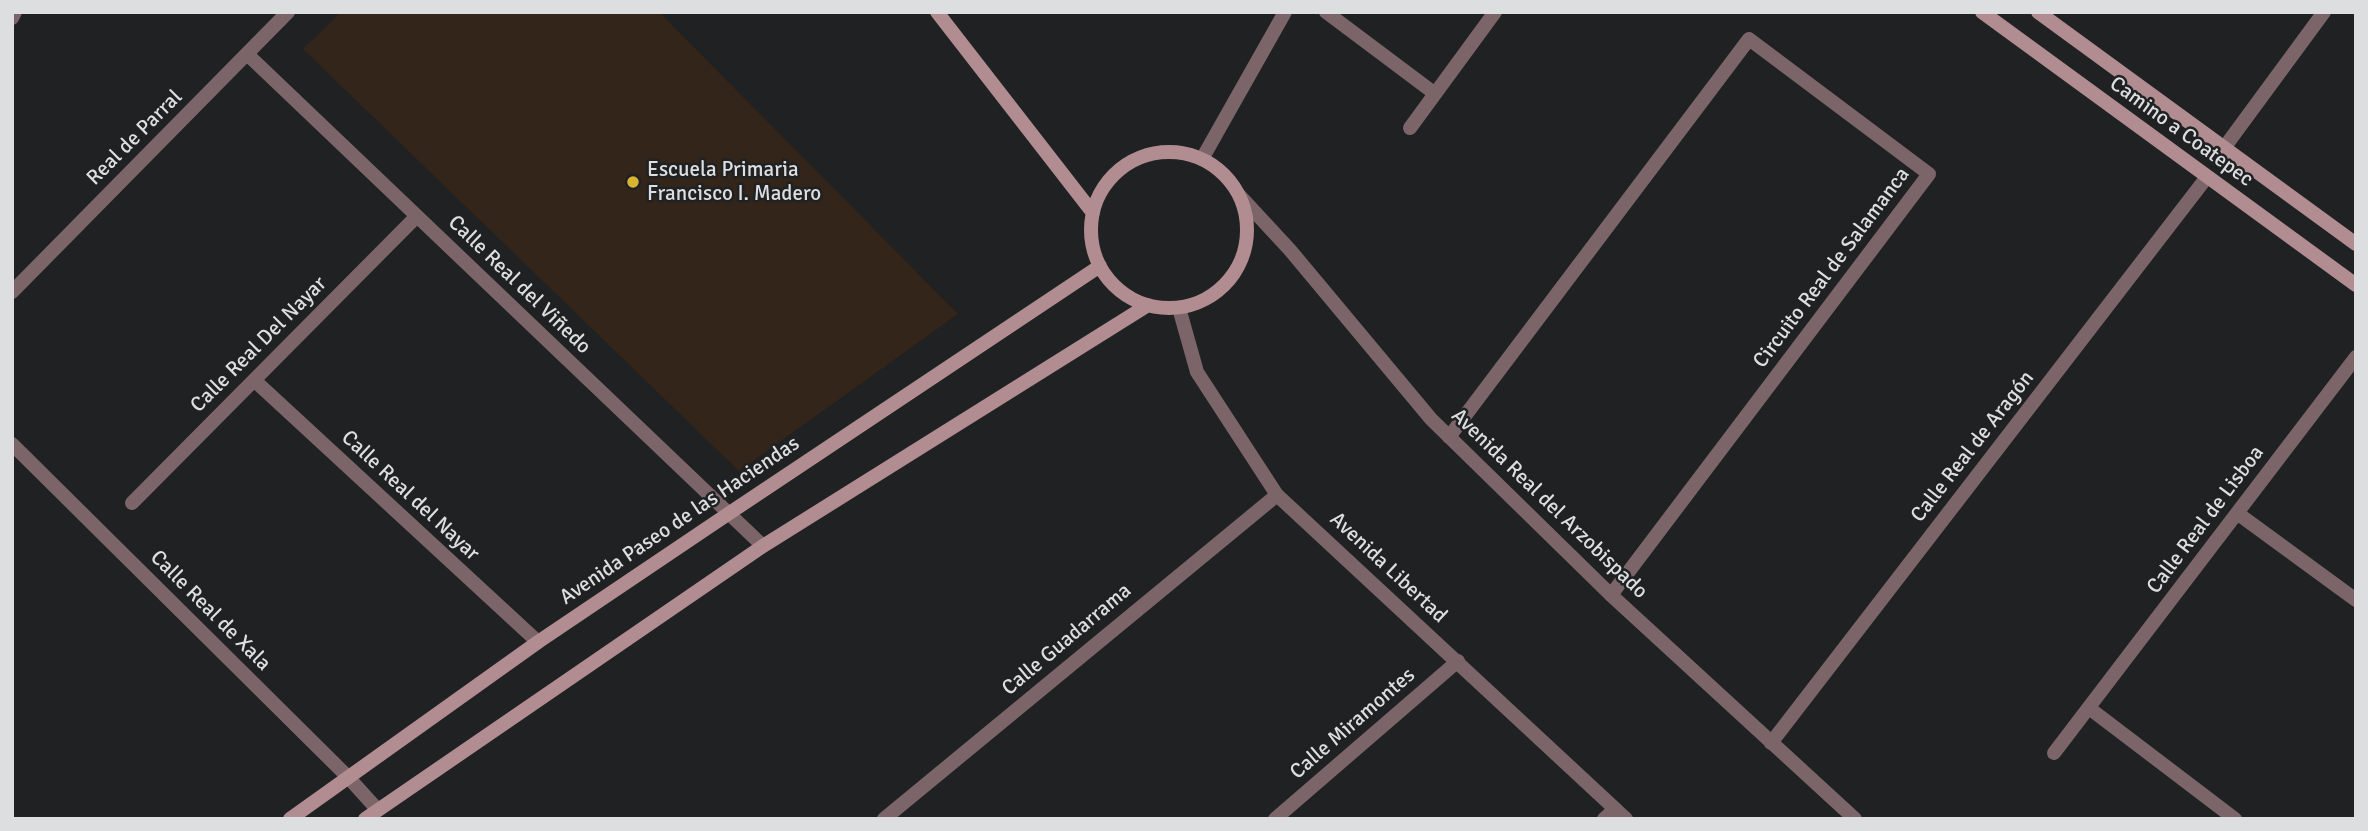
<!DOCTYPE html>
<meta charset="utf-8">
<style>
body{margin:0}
#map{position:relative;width:2368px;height:831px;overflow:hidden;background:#1f2123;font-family:Signika,sans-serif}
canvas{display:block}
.frame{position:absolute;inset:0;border:14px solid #dcdedf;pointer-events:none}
</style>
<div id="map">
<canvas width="2368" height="831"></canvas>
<div class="frame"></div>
</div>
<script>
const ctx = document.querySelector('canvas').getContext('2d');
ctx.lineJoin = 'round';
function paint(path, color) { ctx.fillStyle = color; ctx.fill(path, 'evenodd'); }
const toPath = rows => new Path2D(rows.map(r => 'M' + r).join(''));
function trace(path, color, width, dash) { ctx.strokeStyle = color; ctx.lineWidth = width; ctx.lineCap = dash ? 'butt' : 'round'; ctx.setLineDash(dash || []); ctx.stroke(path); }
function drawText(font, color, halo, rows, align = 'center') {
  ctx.font = font + ' Signika,sans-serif'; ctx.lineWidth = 5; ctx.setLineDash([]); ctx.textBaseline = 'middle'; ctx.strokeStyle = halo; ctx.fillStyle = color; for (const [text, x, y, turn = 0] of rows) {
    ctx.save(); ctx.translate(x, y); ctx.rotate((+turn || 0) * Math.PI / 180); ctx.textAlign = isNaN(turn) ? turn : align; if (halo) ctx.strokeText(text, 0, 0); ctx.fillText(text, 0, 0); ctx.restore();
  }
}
const education = toPath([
 [341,12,659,12,958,314,739,471,303,49]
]);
const minor = toPath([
 [1326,12,1434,93],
 [12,18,15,12],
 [247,54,763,546],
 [1410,128,1495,12],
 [2224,148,2324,12],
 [1202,159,1285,12],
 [12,292,288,12],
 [254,380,538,642],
 [1449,437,1749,39,1929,174,1611,595],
 [12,444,348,777,377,809],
 [132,503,417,216],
 [2237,513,2356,600],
 [2089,708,2235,819],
 [1771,743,2207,177],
 [2054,753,2356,357],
 [884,819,1277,495],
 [1275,819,1458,661],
 [1604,819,1615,809]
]);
const tertiary = toPath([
 [1240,196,1290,250,1431,419,1611,595,1855,819],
 [1179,308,1197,372,1277,495,1626,819]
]);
const secondary = toPath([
 [937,12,1093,213],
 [1982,12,2356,285],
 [2038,12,2356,244],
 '1091 230a78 78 0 1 1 156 0a78 78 0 1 1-156 0Z',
 [290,819,538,642,728,514,1100,266],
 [365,819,763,546,1148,305]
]);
const markers = [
 [633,182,7,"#dab333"]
];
const streetNames = [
 ["Camino a Coatepec",2181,132,36],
 ["Real de Parral",135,138,-45],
 ["Circuito Real de Salamanca",1832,268,-53],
 ["Calle Real del Viñedo",519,285,44],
 ["Calle Real Del Nayar",259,345,-45],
 ["Calle Real de Aragón",1973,447,-52],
 ["Calle Real del Nayar",410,496,43],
 ["Avenida Real del Arzobispado",1549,504,44],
 ["Calle Real de Lisboa",2206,520,-53],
 ["Avenida Paseo de las Haciendas",680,521,-34],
 ["Avenida Libertad",1388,568,43],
 ["Calle Real de Xala",210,611,45],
 ["Calle Guadarrama",1067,640,-40],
 ["Calle Miramontes",1353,724,-41]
];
const poiNames = [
 ["Escuela Primaria",647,170],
 ["Francisco I. Madero",647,194]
];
paint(education, '#332519');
trace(minor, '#7c6568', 14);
trace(tertiary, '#7c6568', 14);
trace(secondary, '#b18c90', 14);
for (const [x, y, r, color] of markers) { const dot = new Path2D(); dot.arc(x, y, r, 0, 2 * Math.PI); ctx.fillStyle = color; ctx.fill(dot); trace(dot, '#1f2123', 2.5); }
drawText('21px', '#dcdedf', '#1f2123', streetNames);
drawText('21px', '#dcdedf', '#1f2123', poiNames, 'left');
</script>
